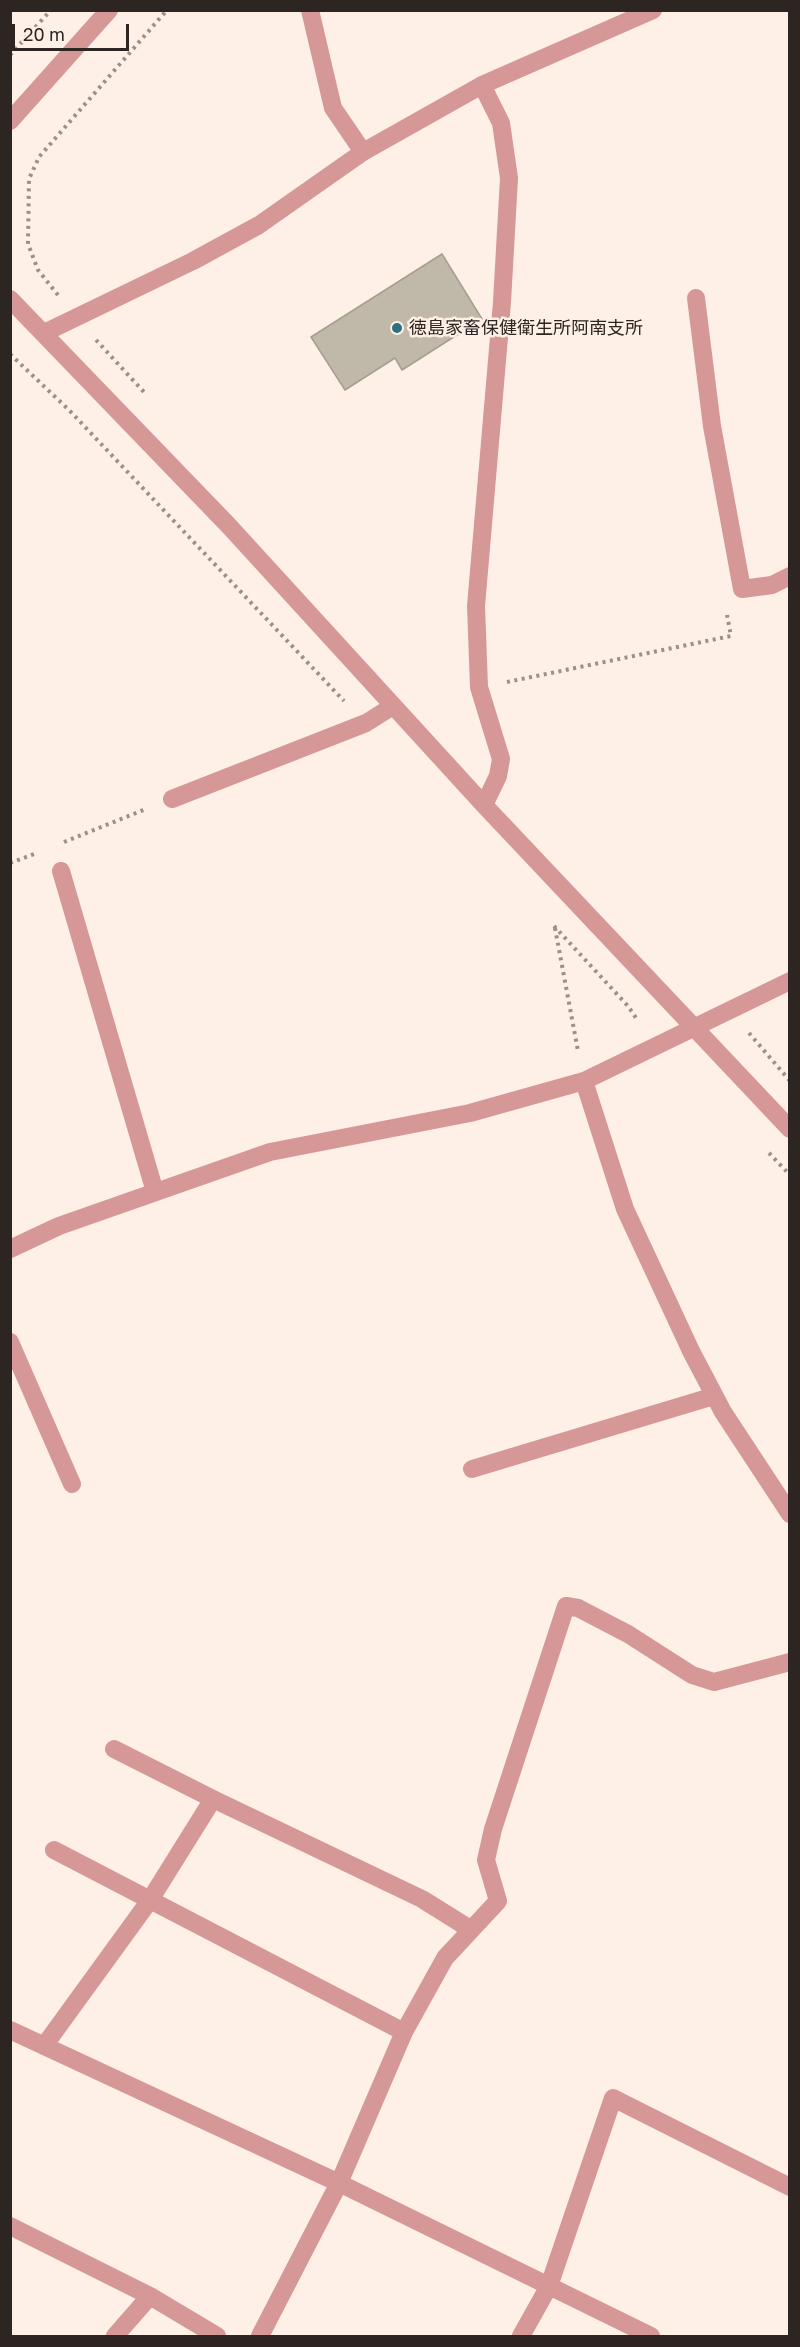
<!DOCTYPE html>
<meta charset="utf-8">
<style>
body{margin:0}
#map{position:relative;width:800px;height:2347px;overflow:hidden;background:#feefe7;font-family:"Golos Text",sans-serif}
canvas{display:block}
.frame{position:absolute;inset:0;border:12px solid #2c2521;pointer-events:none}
.scale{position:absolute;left:12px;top:24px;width:117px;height:27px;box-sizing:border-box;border:3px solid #2c2521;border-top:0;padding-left:8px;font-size:18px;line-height:21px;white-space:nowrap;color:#2c2521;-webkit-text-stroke:4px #feefe7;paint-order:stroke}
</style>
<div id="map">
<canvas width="800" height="2347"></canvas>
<div class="frame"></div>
<div class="scale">20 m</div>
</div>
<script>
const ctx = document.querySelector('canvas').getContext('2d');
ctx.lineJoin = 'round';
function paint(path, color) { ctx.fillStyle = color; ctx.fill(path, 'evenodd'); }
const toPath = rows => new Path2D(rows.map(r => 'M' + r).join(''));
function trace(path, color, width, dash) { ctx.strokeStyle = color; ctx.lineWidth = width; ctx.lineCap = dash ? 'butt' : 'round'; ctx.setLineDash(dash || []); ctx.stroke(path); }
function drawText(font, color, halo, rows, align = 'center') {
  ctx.font = font + ' "Golos Text","Noto Sans JP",sans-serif'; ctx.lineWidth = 5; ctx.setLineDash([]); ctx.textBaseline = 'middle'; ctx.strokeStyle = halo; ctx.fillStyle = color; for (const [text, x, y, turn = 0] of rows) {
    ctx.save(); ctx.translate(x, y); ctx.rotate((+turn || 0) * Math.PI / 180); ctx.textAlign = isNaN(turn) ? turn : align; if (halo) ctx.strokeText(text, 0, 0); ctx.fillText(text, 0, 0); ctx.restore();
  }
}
const building = toPath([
 [442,254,482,319,402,370,395,358,345,390,311,337,442,254]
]);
const path = toPath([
 [10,55,51,10],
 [58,295,38,270,28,244,29,179,39,157,167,10],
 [96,340,144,392],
 [10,354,69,410,344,701],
 [507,682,731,636,727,615],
 [64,842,146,809],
 [10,863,37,853],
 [554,926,628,1006,638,1021],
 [555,928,578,1051],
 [749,1033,790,1081],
 [769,1153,790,1175]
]);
const minor = toPath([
 [310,10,333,108,363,152],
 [482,85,501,123,509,178,502,302,476,606,479,687,501,759,498,776,484,805],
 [10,121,109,10],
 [696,298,712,426,742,589,772,585,790,576],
 [10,299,229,526,484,805,790,1129],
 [44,333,193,261,259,225,363,152,482,85,653,10],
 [172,799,366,723,393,706],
 [61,871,155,1192],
 [584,1081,625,1209,691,1351,723,1412,790,1514],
 [10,1249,59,1226,270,1152,470,1113,584,1081,790,981],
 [10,1342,72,1484],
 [472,1469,714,1396],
 [213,1799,422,1899,470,1929],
 [54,1850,404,2032],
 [10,2030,339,2183,260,2336],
 [44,2046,150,1900,213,1799,114,1749],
 [10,2226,150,2296,217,2336],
 [115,2336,150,2296],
 [521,2336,549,2286,613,2098,790,2187],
 [651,2336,339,2183,404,2032,445,1958,498,1901,486,1860,493,1829,566,1606,578,1608,628,1634,692,1675,714,1682,790,1662]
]);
const markers = [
 [397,328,6,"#2d7181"]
];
const poiNames = [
 ["徳島家畜保健衛生所阿南支所",409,328]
];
paint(building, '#c0b8a8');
trace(building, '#a69e8f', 1.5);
trace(path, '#9b8f89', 4, [3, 4.5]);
trace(minor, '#d69797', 18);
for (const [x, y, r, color] of markers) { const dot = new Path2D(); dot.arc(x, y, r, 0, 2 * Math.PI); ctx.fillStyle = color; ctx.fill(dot); trace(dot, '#feefe7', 2); }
drawText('18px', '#2c2521', '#feefe7', poiNames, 'left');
</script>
